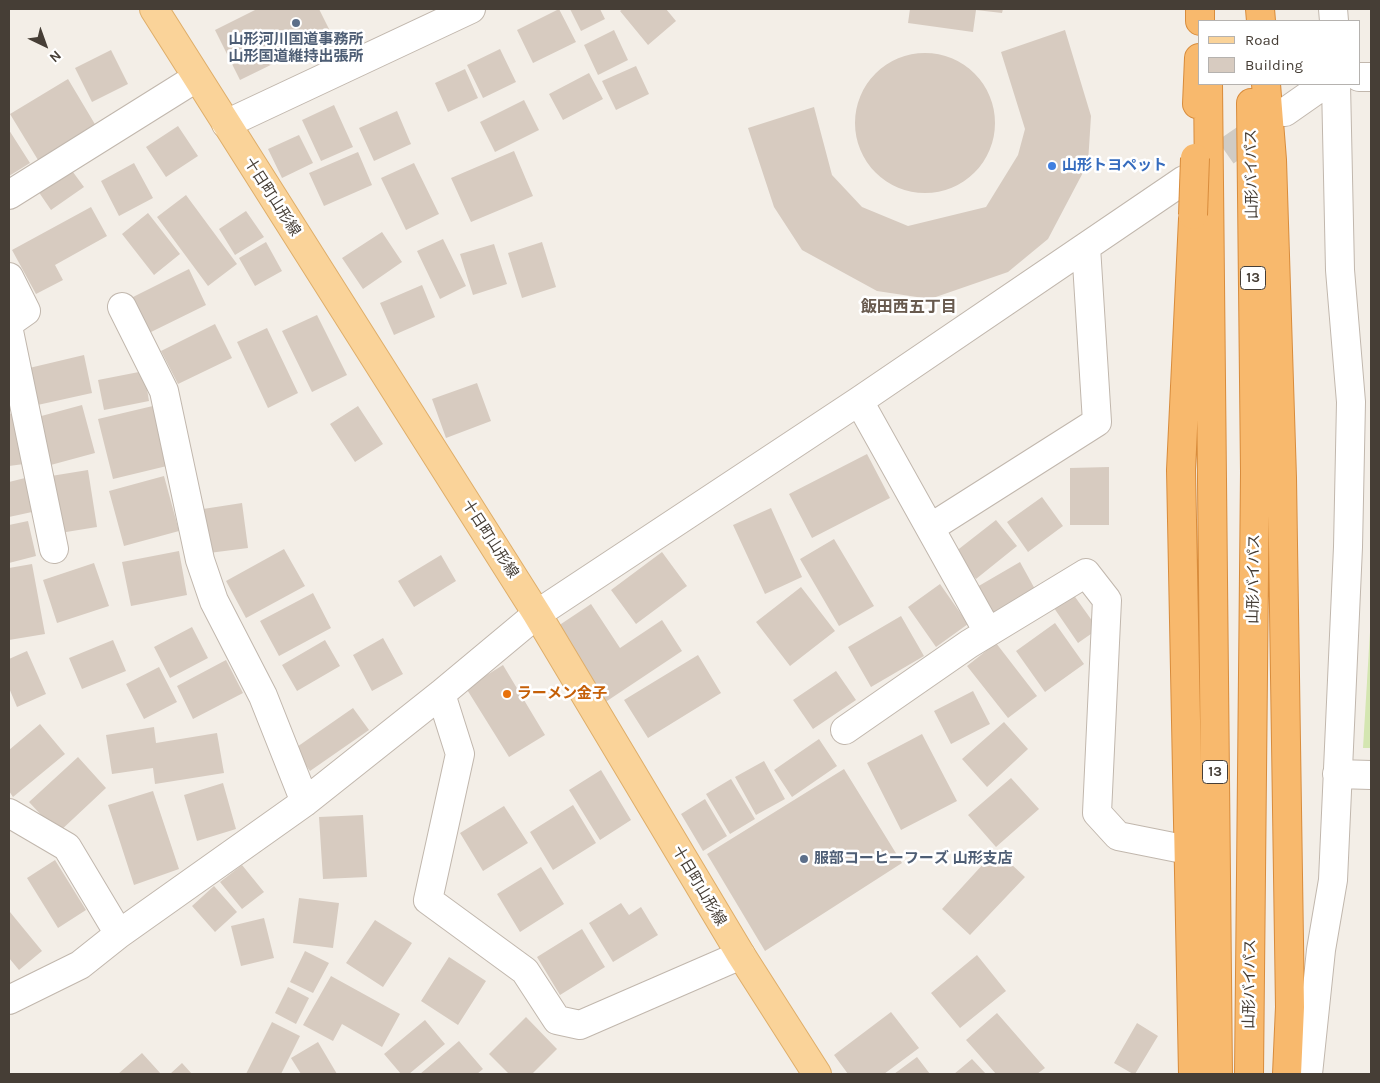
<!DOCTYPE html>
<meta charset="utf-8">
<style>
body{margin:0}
#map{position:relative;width:1380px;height:1083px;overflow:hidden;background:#f3eee7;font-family:Karla,sans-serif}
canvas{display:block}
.frame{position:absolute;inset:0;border:10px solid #463e36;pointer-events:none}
.legend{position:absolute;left:1198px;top:20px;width:162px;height:65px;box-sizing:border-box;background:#fff;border:1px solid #b5b2af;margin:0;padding:6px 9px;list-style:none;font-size:15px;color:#463e36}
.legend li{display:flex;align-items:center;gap:10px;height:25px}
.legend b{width:25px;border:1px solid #b5b2af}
.north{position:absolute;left:20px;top:20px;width:50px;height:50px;-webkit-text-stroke:4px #fff;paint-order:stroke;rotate:138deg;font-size:14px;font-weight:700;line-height:20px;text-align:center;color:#463e36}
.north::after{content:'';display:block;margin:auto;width:18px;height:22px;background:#463e36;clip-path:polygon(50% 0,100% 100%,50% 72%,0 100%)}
</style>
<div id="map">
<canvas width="1380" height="1083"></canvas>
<div class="frame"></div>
<ul class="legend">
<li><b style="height:6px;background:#fad399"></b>Road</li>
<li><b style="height:14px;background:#d7cbc0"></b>Building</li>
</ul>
<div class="north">N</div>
</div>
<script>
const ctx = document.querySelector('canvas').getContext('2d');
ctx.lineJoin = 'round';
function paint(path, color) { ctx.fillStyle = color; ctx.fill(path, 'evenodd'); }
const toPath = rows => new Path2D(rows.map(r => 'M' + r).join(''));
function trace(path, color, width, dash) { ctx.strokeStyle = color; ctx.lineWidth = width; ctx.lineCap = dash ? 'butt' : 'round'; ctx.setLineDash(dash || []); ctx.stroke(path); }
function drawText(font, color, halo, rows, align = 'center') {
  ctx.font = font + ' Karla,"Noto Sans JP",sans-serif'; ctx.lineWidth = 5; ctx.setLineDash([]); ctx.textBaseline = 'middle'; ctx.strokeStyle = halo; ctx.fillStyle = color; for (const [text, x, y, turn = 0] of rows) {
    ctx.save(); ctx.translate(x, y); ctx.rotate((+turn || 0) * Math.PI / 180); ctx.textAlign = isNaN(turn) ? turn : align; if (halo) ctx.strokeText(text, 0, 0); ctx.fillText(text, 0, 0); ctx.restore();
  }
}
const green = toPath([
 [1371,615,1371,748,1363,748]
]);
const building = toPath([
 [257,9,319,9,332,35,240,80,215,30],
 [559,9,576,42,533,63,517,30],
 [570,9,600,9,605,19,581,31],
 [623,9,666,9,676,21,648,45,620,11],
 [910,9,1003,9,1002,13,976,10,973,32,908,23],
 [614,30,628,60,598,75,584,45],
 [1065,30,1091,116,1088,163,1048,239,1008,272,930,299,877,291,802,250,774,207,748,128,814,107,832,175,862,207,908,226,986,207,1018,155,1025,129,1001,52],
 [500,49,516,82,483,98,467,65],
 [111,50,128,84,92,102,75,68],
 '855 123a70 70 0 1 1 140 0a70 70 0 1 1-140 0Z',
 [636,66,649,94,616,110,602,81],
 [465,69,478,98,448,112,435,83],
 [589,73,603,99,563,120,549,94],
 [68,79,96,126,38,160,10,114],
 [524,100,539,130,495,152,480,122],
 [334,105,353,147,321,161,302,120],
 [397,111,411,144,374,161,359,128],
 [178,126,198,156,166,177,146,147],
 [9,130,30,163,9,176],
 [299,135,313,163,282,178,268,149],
 [514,151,533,196,471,222,451,178],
 [358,152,372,185,324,206,309,173],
 [134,163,153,198,119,216,101,181],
 [414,163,439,214,406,230,381,178],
 [70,168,84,187,51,210,38,191],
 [186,195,237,264,208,286,157,217],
 [91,207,107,236,55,265,63,280,36,294,12,250],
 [246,211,264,237,235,255,219,229],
 [148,213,180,254,154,275,122,234],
 [382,232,402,262,363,289,342,258],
 [443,239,466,286,440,299,417,251],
 [266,242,282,271,255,286,239,258],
 [542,242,556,287,522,298,508,253],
 [494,244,507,284,473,295,460,254],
 [189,269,206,305,149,333,131,298],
 [422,285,435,317,394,335,380,303],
 [317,315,347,375,312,392,282,331],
 [215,324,232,358,178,384,161,351],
 [267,328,298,393,268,408,237,342],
 [84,355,92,393,33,406,25,369],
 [144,371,149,401,104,410,98,380],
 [477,383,491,421,446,438,432,399],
 [82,405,95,453,47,466,34,418],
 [157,405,171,465,113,479,98,419],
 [358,406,383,444,355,462,330,424],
 [13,413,24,464,9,466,9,414],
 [867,454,890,498,812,538,789,494],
 [1109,467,1109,525,1070,525,1070,468],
 [88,470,97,527,60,533,51,476],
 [164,476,179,531,124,546,109,491],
 [25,478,32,512,9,517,9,482],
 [1042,497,1063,526,1028,552,1007,522],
 [242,503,248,548,209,553,203,509],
 [771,508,802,577,765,594,733,525],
 [996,520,1017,546,976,579,955,552],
 [28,521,36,556,9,563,9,525],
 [834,539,874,606,839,626,800,559],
 [284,549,305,586,246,618,226,581],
 [179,551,187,595,131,606,122,562],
 [662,552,687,586,636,624,611,590],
 [441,555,456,581,414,607,398,581],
 [1020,562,1036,591,992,614,977,587],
 [94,563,109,606,57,623,43,580],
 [32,564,45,634,9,640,9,568],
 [940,584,968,624,936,647,908,607],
 [801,587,835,631,790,666,756,622],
 [313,593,331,628,279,656,260,621],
 [1073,594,1098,629,1078,643,1054,608],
 [591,604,620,648,662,620,682,651,604,703,555,628],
 [901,616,924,656,871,687,848,647],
 [1055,623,1084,664,1045,692,1016,651],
 [192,627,208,658,170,678,154,647],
 [383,638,403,674,372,691,353,655],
 [113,640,126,671,82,689,69,658],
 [325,640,340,666,297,691,282,665],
 [996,643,1037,696,1008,718,967,666],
 [27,651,46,694,17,707,9,688,9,659],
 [698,655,721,693,648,738,624,700],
 [226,660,243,693,193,719,177,686],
 [503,665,545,735,509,757,466,688],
 [159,667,177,702,144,719,126,684],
 [836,671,856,700,813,729,793,700],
 [973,691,990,724,951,744,934,711],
 [353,708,369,730,310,771,294,749],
 [1004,722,1028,749,987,787,962,759],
 [40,724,65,754,13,797,9,791,9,750],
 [154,727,156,743,217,733,224,773,155,784,153,768,112,774,106,735],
 [922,734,957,801,901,830,867,763],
 [819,739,837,766,792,797,774,770],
 [78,757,106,788,58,833,29,802],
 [764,761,785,799,756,815,735,777],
 [844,769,902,863,765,951,707,854],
 [601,770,631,820,600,840,569,790],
 [1011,778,1039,809,996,847,968,815],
 [731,779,755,819,730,834,706,794],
 [223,783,236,829,197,841,184,795],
 [153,791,179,869,134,885,108,805],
 [705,799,727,836,703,851,681,814],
 [573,805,596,843,553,870,530,832],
 [504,806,528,843,483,871,460,833],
 [363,815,367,877,323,879,319,817],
 [996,850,1025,877,970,935,942,909],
 [55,860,86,910,58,928,27,878],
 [242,865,264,892,242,909,220,882],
 [541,867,564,904,520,932,497,894],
 [214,886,237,912,215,932,192,906],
 [299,898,339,903,333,948,293,943],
 [621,903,629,915,641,907,658,935,613,962,589,923],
 [10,912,42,951,19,970,9,958],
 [264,918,274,958,241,966,231,926],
 [375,920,412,943,383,987,346,963],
 [582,929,605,967,560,995,537,957],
 [305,951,329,963,313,993,290,982],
 [977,955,1006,991,960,1028,931,993],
 [449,957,486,981,458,1025,421,1001],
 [331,976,400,1014,382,1047,342,1024,333,1041,303,1025],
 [288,987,309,998,296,1024,275,1013],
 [891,1012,919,1048,884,1074,848,1074,834,1055],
 [997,1013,1045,1068,1037,1074,996,1074,966,1040],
 [526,1017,557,1049,532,1074,509,1074,489,1054],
 [425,1020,445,1044,409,1074,401,1074,384,1054],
 [272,1022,300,1036,281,1074,246,1074],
 [1137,1023,1158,1036,1135,1074,1133,1074,1114,1063],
 [459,1041,483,1069,477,1074,420,1074],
 [318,1042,337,1074,301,1074,291,1058],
 [142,1053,161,1074,118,1074],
 [917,1057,930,1074,894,1074],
 [972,1059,986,1074,954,1074],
 [182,1063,192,1074,170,1074]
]);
const minorTunnel = toPath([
 [1191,176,1269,122]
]);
const minor = toPath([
 [1333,9,1334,21],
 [1359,77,1371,77],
 [1285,112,1325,84],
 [226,124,471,9],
 [9,195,196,78],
 [9,277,26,311,9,323],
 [122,307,164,391,200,560,214,601,263,696,305,802],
 [9,331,54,549],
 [859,401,988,632],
 [930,528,1097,422,1086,247],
 [441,694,460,754,428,900,525,971,557,1020,580,1025,741,955],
 [845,730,969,644,1086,573,1107,600,1097,813,1118,836,1188,850],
 [1337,774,1371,775],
 [9,813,67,847,119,934],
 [9,1000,80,965,119,934,305,802,441,694,537,614,859,401,1184,180],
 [1308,1074,1321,950,1333,880,1348,547,1351,402,1340,270,1336,84]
]);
const major = toPath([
 [154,9,537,614,741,955,817,1074]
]);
const highway = toPath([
 [1260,9,1261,21],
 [1200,21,1200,9],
 [1208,84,1218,1074],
 [1266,84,1272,160,1282,478,1290,1007,1287,1074],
 [1197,104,1199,58],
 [1193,219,1181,470,1193,1074],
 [1249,1074,1255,473,1251,103]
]);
const highwayBridge = toPath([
 [1193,215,1195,158]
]);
const markers = [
 [296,23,5,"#5c6f8a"],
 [1052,166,5,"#3f7fe0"],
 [507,694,5,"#e8710a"],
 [804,859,5,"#5c6f8a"]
];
const shields = [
 [1253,278,25],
 [1215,772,25]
];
const shieldNames = [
 ["13",1253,278],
 ["13",1215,772]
];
const serviceNames = [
 ["山形河川国道事務所",296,40],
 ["山形国道維持出張所",296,57],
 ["服部コーヒーフーズ 山形支店",814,859,"left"]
];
const shopNames = [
 ["山形トヨペット",1062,166]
];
const streetNames = [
 ["山形バイパス",1252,174,-91],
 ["十日町山形線",272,197,57],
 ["十日町山形線",490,539,57],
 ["山形バイパス",1254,579,-89],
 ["十日町山形線",699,886,59],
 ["山形バイパス",1250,984,-89]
];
const foodNames = [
 ["ラーメン金子",517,694]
];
const neighbourhoodNames = [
 ["飯田西五丁目",909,307]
];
paint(green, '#d4e6b1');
paint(building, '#d7cbc0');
trace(minorTunnel, '#d0cbc4', 28, [28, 14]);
trace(minor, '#c1b7ad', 30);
trace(major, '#dfae69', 30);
trace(highway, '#d88c3c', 30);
trace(minor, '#fff', 28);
trace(major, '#fad399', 28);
trace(highway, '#f8b96d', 28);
trace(highwayBridge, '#d88c3c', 30, []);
trace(highwayBridge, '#f8b96d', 28);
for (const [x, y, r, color] of markers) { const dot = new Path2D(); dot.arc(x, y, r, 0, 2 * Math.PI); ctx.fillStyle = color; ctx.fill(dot); trace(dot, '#fff', 2); }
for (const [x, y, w] of shields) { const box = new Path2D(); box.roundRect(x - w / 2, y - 11.5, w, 23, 4); ctx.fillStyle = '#fff'; ctx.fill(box); trace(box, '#463e36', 1); }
drawText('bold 14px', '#463e36', null, shieldNames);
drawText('bold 15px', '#4e5e75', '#fff', serviceNames);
drawText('bold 15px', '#366cbe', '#fff', shopNames, 'left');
drawText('15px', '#463e36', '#fff', streetNames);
drawText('bold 15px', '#c56008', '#fff', foodNames, 'left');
drawText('bold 16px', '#685a4e', '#fff', neighbourhoodNames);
</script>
